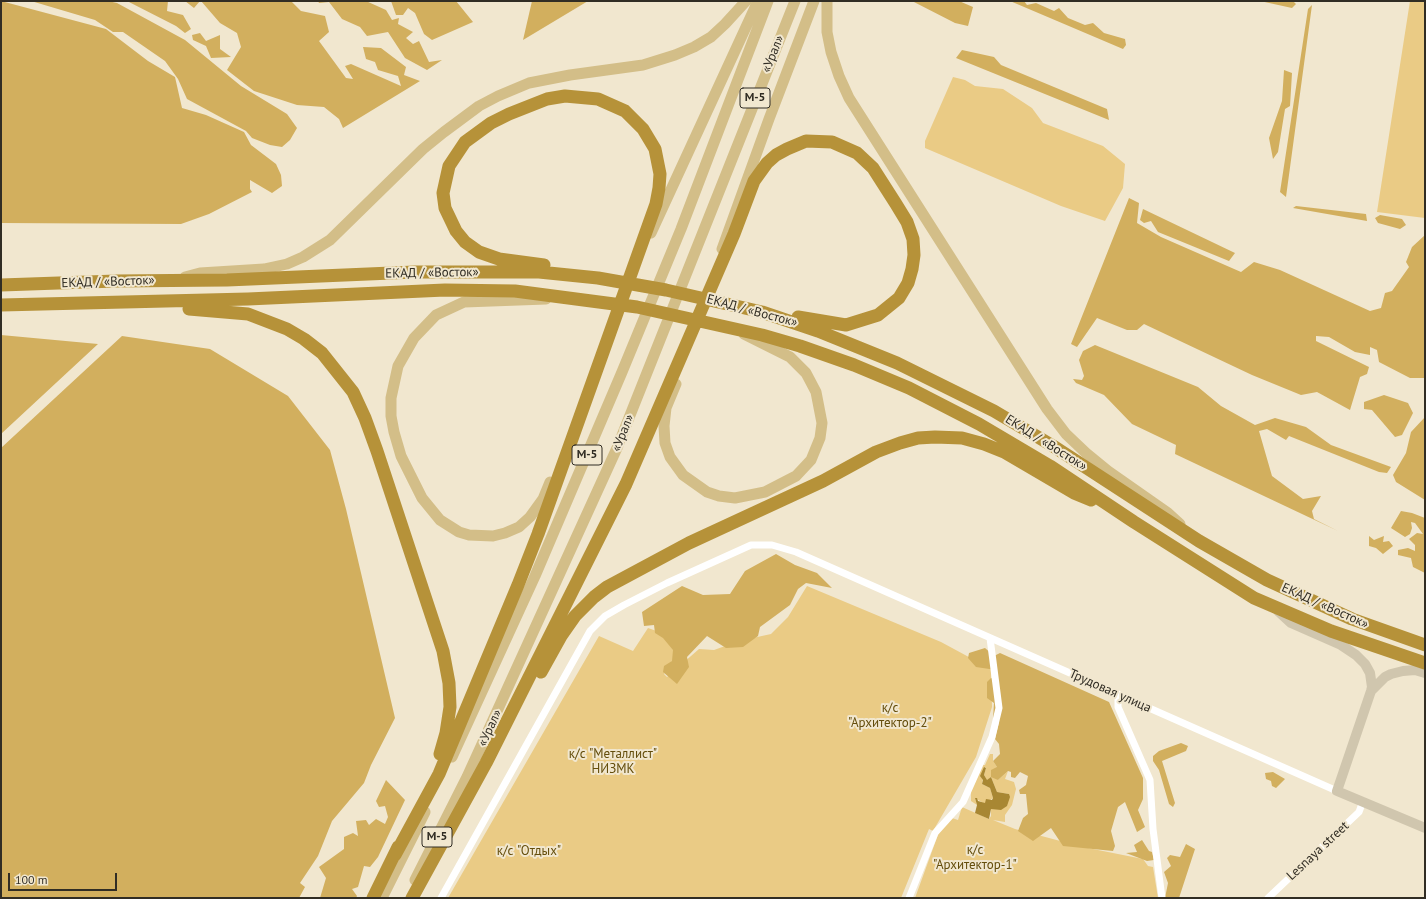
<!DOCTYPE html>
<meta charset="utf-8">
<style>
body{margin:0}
#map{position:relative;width:1426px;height:899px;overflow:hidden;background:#f1e7cf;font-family:"PT Sans",sans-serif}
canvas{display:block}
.frame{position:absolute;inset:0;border:2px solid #312d24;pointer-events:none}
.scale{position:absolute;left:8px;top:873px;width:109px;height:18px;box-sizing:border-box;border:2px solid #312d24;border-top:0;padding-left:5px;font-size:12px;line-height:14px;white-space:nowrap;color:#312d24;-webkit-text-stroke:3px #f1e7cf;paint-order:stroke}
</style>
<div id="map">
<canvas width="1426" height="899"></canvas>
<div class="frame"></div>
<div class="scale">100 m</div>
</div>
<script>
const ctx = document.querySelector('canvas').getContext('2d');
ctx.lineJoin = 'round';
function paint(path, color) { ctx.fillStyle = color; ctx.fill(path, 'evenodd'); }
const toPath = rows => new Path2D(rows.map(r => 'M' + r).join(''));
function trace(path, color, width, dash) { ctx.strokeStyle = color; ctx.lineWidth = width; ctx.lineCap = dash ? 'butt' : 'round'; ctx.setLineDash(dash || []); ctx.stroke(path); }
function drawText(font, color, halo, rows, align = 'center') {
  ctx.font = font + ' "PT Sans",sans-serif'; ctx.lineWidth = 4; ctx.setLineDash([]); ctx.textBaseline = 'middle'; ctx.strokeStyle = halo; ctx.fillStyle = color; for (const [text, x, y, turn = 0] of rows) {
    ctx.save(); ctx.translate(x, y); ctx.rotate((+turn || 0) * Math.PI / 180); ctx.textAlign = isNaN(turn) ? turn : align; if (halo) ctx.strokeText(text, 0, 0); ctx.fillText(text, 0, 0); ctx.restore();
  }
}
const green = toPath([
 [1410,1,1425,1,1425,218,1377,212],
 [953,77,965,80,975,86,1003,89,1032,108,1043,123,1103,146,1125,164,1123,188,1105,221,1061,206,925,148,925,141],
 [807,586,941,642,991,669,992,707,976,757,933,831,929,829,901,898,448,898,599,636,633,651,648,628,685,641,664,674,667,677,699,649,714,650,739,641,771,634,788,617],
 [990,754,993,754,993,761,997,767,998,780,1008,771,1005,779,1014,782,1016,789,1012,805,1005,815,1005,822,993,820,1015,829,1083,847,1143,859,1148,866,1153,867,1158,898,915,898,939,832,952,818,958,820,962,807,989,819,991,816,991,809,1009,794,997,792,991,777,987,781,984,775,986,768,985,767,982,784,990,788,993,798,985,804,975,798,977,805,971,801,971,790,981,765,985,765]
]);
const forest = toPath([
 [1,1,106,29,148,61,175,77,182,108,206,115,244,132,251,145,276,164,281,175,282,186,272,193,250,180,250,189,252,192,209,214,181,224,1,223],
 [31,1,108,1,117,3,185,40,241,86,287,114,297,128,290,140,282,147,270,145,252,138,246,131,187,99,178,79,165,61,123,32,113,32,95,20],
 [127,1,168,1,167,11,183,15,191,29,185,33,176,26],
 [185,1,200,1,194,8],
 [201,1,291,1,301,11,325,16,329,32,319,41,346,78,353,79,345,66,351,64,401,86,398,76,378,70,375,62,366,59,363,47,381,48,406,67,404,75,420,81,343,128,339,119,324,107,297,105,254,91,227,70,241,47,237,33,220,23],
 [318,1,366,1,386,10,392,20,399,18,398,24,413,32,406,38,413,44,419,41,429,62,442,60,427,70,405,58,388,32,367,36,360,27,342,19,329,2,319,3],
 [391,1,456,1,473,22,432,40,424,34,415,13,408,8,403,15,396,15],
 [532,1,588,1,523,40],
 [912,1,959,1,973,7,968,26,955,23],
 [1010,1,1024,1,1027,5,1036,3,1054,11,1059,8,1068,18,1085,25,1093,23,1104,33,1125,39,1126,45,1123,49],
 [1260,1,1293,1,1296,4,1292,8],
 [1312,5,1286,197,1280,192,1308,9],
 [200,33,206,41,220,35,220,49,231,57,211,58,206,46,193,40,192,35],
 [962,50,994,57,1001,65,1107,109,1109,120,956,58],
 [1284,70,1292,73,1290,106,1285,109,1278,152,1273,159,1269,138,1282,101],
 [1129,198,1139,203,1137,223,1161,237,1241,272,1254,262,1280,270,1370,311,1381,308,1385,293,1392,291,1409,267,1406,262,1412,247,1425,235,1425,378,1410,378,1379,362,1377,350,1370,347,1370,355,1355,352,1329,337,1316,336,1316,341,1369,367,1367,374,1360,377,1350,410,1317,392,1301,395,1252,375,1144,324,1137,330,1127,330,1097,318,1077,347,1071,344],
 [1296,206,1366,214,1367,221,1293,208],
 [1143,209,1235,253,1229,261,1158,232,1151,221,1144,223,1140,220],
 [1380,215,1402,219,1406,225,1400,229,1378,223,1375,218],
 [1,335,98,344,1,434],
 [122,336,210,349,288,396,330,450,346,509,395,718,371,765,364,783,332,821,318,856,300,883,305,887,299,898,1,898,1,448],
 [1095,345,1198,387,1221,406,1255,425,1275,418,1306,427,1331,445,1391,467,1387,473,1379,472,1289,436,1286,440,1267,429,1259,431,1272,476,1303,499,1321,496,1312,511,1314,519,1338,531,1175,454,1176,445,1132,424,1104,395,1076,383,1073,379,1082,380,1084,376,1079,360,1083,351],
 [1384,395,1408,403,1413,413,1402,435,1395,437,1372,410,1364,409,1364,402],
 [1425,417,1425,500,1396,482,1393,475,1406,453,1411,432],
 [1401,511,1412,513,1425,518,1425,573,1413,567,1411,558,1398,555,1398,550,1408,548,1415,551,1415,545,1409,539,1417,533,1423,534,1415,523,1411,522,1412,528,1410,534,1405,537,1391,528],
 [1369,536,1374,540,1384,536,1383,542,1389,541,1393,546,1383,554,1376,548,1369,546],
 [776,554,795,565,817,573,832,588,806,583,798,589,790,605,760,627,758,636,743,647,726,648,707,636,687,657,689,667,677,684,663,672,664,666,672,661,673,650,663,638,655,633,654,625,644,626,642,612,682,586,703,595,730,594,745,571],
 [985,648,994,656,1000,653,1109,702,1143,778,1143,799,1138,810,1145,827,1137,832,1125,802,1118,807,1111,831,1115,846,1113,851,1063,846,1051,828,1033,841,1018,831,1023,818,1028,814,1026,794,1020,794,1019,790,1026,785,1028,776,1020,772,1015,778,1011,777,1011,772,1008,771,998,780,991,777,991,770,997,767,993,761,1000,754,999,744,995,739,999,722,993,719,994,703,987,698,987,682,991,678,997,680,996,670,976,667,968,658,969,653],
 [1181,743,1188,746,1186,751,1162,761,1175,803,1173,807,1169,804,1159,770,1153,761,1153,756,1159,751],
 [1273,772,1285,779,1276,788,1272,786,1271,781,1266,779,1265,773],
 [386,780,405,800,378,857,370,867,364,866,358,887,352,889,357,896,356,898,320,898,326,878,319,867,344,849,344,837,353,833,358,836,356,821,366,820,369,825,376,819,385,824,388,817,385,806,379,807,376,801],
 [1142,840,1149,851,1152,852,1154,860,1147,861,1126,853,1137,852,1134,845],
 [1186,844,1195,849,1179,898,1165,898,1168,883,1164,872,1171,866,1167,858,1170,855,1180,857]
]);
const water = toPath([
 [984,767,986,768,984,775,987,780,991,777,997,792,1009,794,1010,797,1007,806,1001,810,991,809,989,819,975,813,977,805,975,798,977,798,978,801,985,803,986,799,992,800,993,798,990,788,982,784,983,780,980,776]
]);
const street = toPath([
 [1118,694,1118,707,1150,780,1153,829,1162,898],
 [441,898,590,631,605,616,624,605,667,583,751,545,772,545,796,552,1337,791],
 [909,898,935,833,963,802,992,737,999,708,990,638],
 [1268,898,1359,812,1363,801]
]);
const secondary = toPath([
 [1278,611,1291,623,1341,645,1356,655,1365,664,1370,673,1372,687,1371,691,1337,791,1425,828],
 [1371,691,1385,677,1391,674,1403,671,1415,670,1425,673]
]);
const primary = toPath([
 [827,1,827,32,831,52,839,76,849,98,1047,409,1066,434,1086,453,1108,471,1168,513,1180,524],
 [651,233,758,1],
 [722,249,769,119,814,1],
 [185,277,200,273,264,269,287,264,303,257,330,240,423,149,444,132,479,106,498,96,529,83,570,75,643,65,675,55,694,47,711,37,725,24,746,1],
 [546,299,464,302,436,315,414,338,398,366,391,398,391,416,394,432,401,456,422,498,440,520,459,532,469,535,493,536,505,533,519,527,530,517,543,499,550,482],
 [676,384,666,408,664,426,665,443,670,457,683,475,707,492,719,496,735,498,765,492,796,476,811,460,820,438,822,423,816,392,806,373,790,357,744,334],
 [452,757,535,576,622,372,681,229,768,1],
 [415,880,467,777,617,448,795,1],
 [382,898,425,812]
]);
const highway = toPath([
 [1,285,116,281,227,280,415,272,539,272,598,278,666,290,762,312,818,331,897,363,994,411,1053,446,1199,541,1267,580,1352,619,1425,645],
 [1,305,248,299,445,290,515,291,637,307,762,335,800,346,854,365,909,388,979,424,1050,466,1134,522,1254,598,1331,631,1425,663],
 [189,309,248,314,287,329,304,339,322,353,353,392,365,418,377,451,443,651,449,683,450,707,446,733,440,754],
 [541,672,561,636,575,616,594,597,607,587,689,543,823,481,876,452,900,443,918,438,935,437,962,438,984,444,1004,452,1074,493,1091,500],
 [395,855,439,774,518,585,538,534,656,204,659,188,660,174,655,149,643,129,625,111,598,99,565,96,547,99,509,114,491,123,465,142,449,166,443,193,445,208,456,231,465,242,479,252,499,259,544,265],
 [373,898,398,847],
 [412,898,486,763,626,484,734,234,754,181,767,163,776,155,787,149,806,141,832,142,857,153,873,168,896,204,907,222,913,239,914,255,912,269,908,283,899,298,878,315,846,325,798,317]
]);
const shields = [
 [755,98,30],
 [587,455,30],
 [437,837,30]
];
const shieldNames = [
 ["М-5",755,98],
 ["М-5",587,455],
 ["М-5",437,837]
];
const streetNames = [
 ["«Урал»",773,54,-68],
 ["ЕКАД / «Восток»",432,273,-1],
 ["ЕКАД / «Восток»",108,282,-2],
 ["ЕКАД / «Восток»",752,311,15],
 ["«Урал»",623,433,-68],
 ["ЕКАД / «Восток»",1046,443,32],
 ["ЕКАД / «Восток»",1325,606,24],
 ["Трудовая улица",1110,691,24],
 ["«Урал»",490,728,-65],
 ["Lesnaya street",1318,851,-43]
];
const parkNames = [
 ["к/с",890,708],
 ["\"Архитектор-2\"",890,723],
 ["к/с \"Металлист\"",613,754],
 ["НИЗМК",613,769],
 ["к/с",975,850],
 ["\"Архитектор-1\"",975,865],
 ["к/с \"Отдых\"",529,851]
];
paint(green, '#eacb85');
paint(forest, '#d2af5e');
paint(water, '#a88733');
trace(street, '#fff', 7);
trace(secondary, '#d0c6ae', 10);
trace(primary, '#d3be88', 11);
trace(highway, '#b69239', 13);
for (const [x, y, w] of shields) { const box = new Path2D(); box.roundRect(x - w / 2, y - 10, w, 20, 3); ctx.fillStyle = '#f1e7cf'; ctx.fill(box); trace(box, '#312d24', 1); }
drawText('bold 12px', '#312d24', null, shieldNames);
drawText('13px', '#312d24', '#f1e7cf', streetNames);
drawText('13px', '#644d0b', '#f1e7cf', parkNames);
</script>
